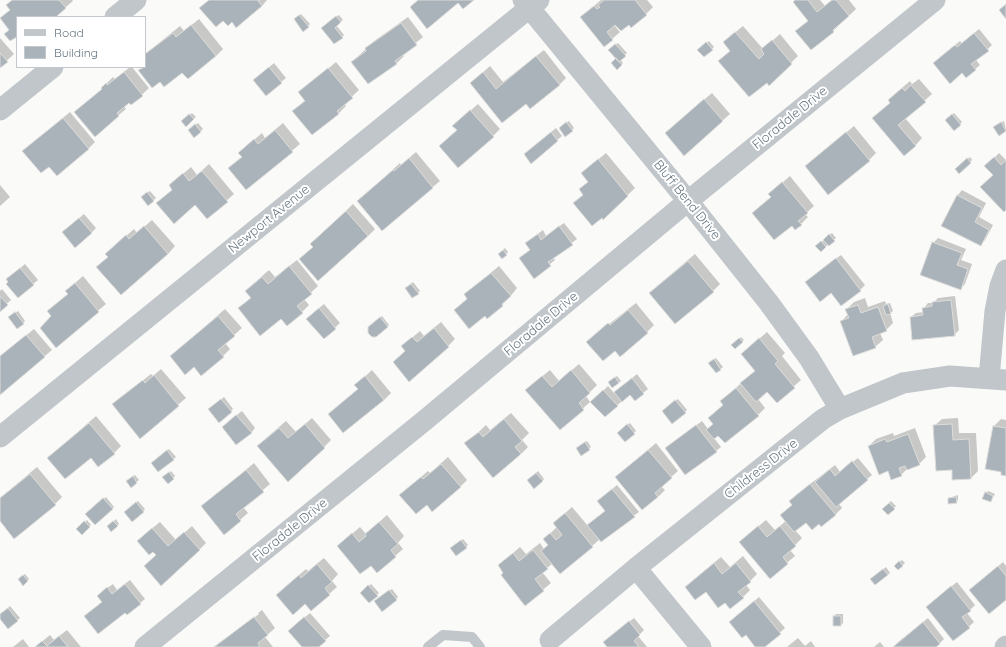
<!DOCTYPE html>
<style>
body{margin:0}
#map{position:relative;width:1006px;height:647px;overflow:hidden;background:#fafaf8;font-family:Quicksand,sans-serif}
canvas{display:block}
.legend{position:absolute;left:16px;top:16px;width:130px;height:52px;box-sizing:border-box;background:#fff;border:1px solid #c2c8cd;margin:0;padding:5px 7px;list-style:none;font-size:12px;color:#667682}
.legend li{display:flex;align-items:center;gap:8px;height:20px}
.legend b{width:20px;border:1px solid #c2c8cd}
</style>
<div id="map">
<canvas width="1006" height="647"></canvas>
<ul class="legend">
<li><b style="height:5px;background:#c1c6ca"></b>Road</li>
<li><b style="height:11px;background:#aab3b9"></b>Building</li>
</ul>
</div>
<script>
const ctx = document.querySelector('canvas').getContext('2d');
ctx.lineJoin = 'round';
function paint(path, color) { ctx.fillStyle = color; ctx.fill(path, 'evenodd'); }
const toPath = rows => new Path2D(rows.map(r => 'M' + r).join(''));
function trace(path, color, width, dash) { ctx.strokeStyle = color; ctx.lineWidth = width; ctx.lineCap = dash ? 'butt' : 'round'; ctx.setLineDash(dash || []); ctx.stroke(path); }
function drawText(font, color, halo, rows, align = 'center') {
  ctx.font = font + ' Quicksand,sans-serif'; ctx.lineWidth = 4; ctx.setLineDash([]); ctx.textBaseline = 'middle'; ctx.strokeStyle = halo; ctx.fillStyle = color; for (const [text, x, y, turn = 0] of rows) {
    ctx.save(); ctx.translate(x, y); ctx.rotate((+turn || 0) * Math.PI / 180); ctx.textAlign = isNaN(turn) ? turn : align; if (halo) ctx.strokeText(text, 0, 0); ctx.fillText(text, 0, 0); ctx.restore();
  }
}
const shadow = toPath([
 [12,0,72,0,73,1,54,17,17,17,17,36,1,18,11,9],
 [209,0,267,0,262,6,232,21,223,19,201,8],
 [601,0,647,0,653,7,646,14,629,23,617,25,615,26,620,32,604,46,581,17],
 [796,0,820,0,825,6,832,0,849,0,856,9,833,31,797,31,809,20],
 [301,14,310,24,308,26,295,19],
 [339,15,343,20,336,25,344,35,342,37,324,26],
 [408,17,423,37,402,54,404,56,397,63,369,83,352,62,374,41],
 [199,19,223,49,216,56,188,78,182,71,139,70,145,67,145,55,149,51,180,26,184,31],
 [743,26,763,49,780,34,798,56,769,84,720,61,731,50,732,35],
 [979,29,992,45,976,60,980,65,966,77,962,72,939,58,960,41,962,43],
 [0,38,14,54,0,67],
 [709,41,714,47,704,56,699,50],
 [618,43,627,53,620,59,623,63,617,69,617,58,611,48],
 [544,50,566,78,559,85,526,103,471,83,490,66,503,82],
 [336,62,359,90,344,104,346,106,339,113,312,133,294,111,305,100,299,93],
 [274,63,286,78,281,82,259,76],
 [130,67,132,67,149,88,132,104,130,101,124,106,126,109,95,135,102,88,113,77,115,79],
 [919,79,932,94,905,118,922,138,915,146,873,118,891,102,889,100,896,93,910,81,912,84],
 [712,93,730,114,684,154,673,126],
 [478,104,500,129,493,136,458,130,461,119],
 [70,112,95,142,88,149,49,165,31,144],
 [192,113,196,117,186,125,182,121],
 [954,113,962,122,960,124,948,118],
 [569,121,574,128,572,130,562,126],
 [1004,121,1006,130,999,134,997,125],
 [198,123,203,129,195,136,189,130],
 [283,123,300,144,246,189,236,161,242,157,239,153,262,133,265,138],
 [854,126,876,153,869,160,806,166],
 [556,128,562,136,531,162,530,150],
 [416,152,440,181,382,229,366,194,400,163,401,165],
 [606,153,635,188,603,219,574,203,584,194,580,189,589,181,582,173],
 [999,153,1006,160,1006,209,994,175,986,166],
 [970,157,972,160,960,173,958,167],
 [209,164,234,194,207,218,195,204,173,189,177,179,191,167,197,175],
 [790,176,814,206,805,214,808,217,801,224,792,225,753,213,772,197,769,194],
 [0,185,10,197,0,206],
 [962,190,986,203,979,217,993,225,985,240,980,245,942,225,958,195],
 [150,191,156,198,148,205,144,195],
 [353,204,375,229,368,236,319,237],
 [84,214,96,228,91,233,63,232],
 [152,220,175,246,168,254,109,256,114,247,134,229,137,233],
 [564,223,577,239,553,257,555,260,534,277,520,258,531,249,531,239,543,230,546,236],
 [832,233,836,238,821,251,817,246],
 [938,238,966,249,961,260,972,264,965,284,960,289,933,243],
 [505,248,508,252,502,258,499,254],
 [695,254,720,284,713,291,657,286],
 [841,255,865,285,860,290,831,292,811,278],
 [297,260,318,286,304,299,309,305,302,312,281,317,239,309,251,297,246,291,253,284,269,270,275,277],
 [25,264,38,280,33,284,10,282,7,279],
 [499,266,517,288,509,298,502,305,485,315,455,310,468,298,465,294],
 [83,276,106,304,56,346,53,316,56,304,69,293,66,291],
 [413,282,420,291,413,297,408,286],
 [2,289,11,300,0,310,0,291],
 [955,296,959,330,954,335,911,317,916,313,924,312,924,308,928,303,933,303,938,298],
 [865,298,868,307,885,301,886,304,890,303,893,311,890,313,893,323,886,330,880,333,883,340,875,347,841,322,848,314,847,309,854,302],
 [636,303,654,325,647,332,615,350,595,335],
 [324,304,340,323,324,338,312,314],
 [225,309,242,328,225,343,230,349,223,356,201,374,194,366,171,356],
 [18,311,25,321,23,323,12,315],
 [382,316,389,325,387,327,372,325],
 [441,322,455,339,448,346,406,351,402,346,420,331,424,336],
 [34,329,52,350,0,394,0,357],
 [767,332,785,353,782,356,801,380,777,401,768,390,758,399,765,408,758,415,714,438,721,447,716,451,666,448,702,421,708,429,714,424,729,394,756,370,742,354],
 [741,337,744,340,735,348,733,345],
 [716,358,723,367,716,372,712,361],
 [579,364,597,385,586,396,590,402,560,429,534,383,550,370,559,381],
 [161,369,186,398,140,437,113,404,151,374,153,376],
 [372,370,391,393,384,400,329,414,359,388,356,385],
 [637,374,648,389,643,393,630,394,605,416,592,402,608,386,614,393],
 [617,376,621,381,619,383,609,382],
 [224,397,233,409,231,411,212,407],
 [678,399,687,410,685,412,665,409],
 [242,411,255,428,251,433,228,422],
 [511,413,529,433,522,440,528,447,521,454,466,444,486,425,490,430],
 [96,416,121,446,114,453,91,457,48,458],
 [312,418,331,440,324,447,265,439,286,421,296,432],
 [958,418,959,433,976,433,978,471,971,478,953,469,934,426,942,419],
 [1001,419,1006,420,1006,475,994,426],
 [630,423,636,431,625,441,620,431],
 [915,428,926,457,919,464,908,468,901,475,888,470,869,446,876,439,893,433,894,436],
 [587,441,591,447,581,454,579,446],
 [656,443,678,471,661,486,665,490,658,497,616,477],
 [169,449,176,457,158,471,154,462],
 [448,457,467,480,460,487,427,504,408,488,428,471,430,473],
 [858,458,872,475,839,504,842,508,835,515,819,523,806,521,795,530,802,538,790,550,795,556,770,577,748,535,766,520,775,530,786,521,781,515,793,504,790,501,797,494,835,465,840,472],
 [254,463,270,484,243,507,248,513,224,534,202,507],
 [37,467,62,497,55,504,0,520,0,498],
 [171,471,175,476,168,483,164,478],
 [538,471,544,479,542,481,530,478],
 [135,475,139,480,131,486,129,479],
 [617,485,639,512,600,539,592,546,552,564,542,572,551,583,525,605,499,565,520,547,526,554,540,543,544,549,549,545,544,539,557,527,554,523,572,507,588,526,606,511,603,497],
 [988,491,995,494,991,501,986,493],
 [958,495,958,500,956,502,949,498],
 [106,497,114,507,112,509,88,512],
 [138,501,145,509,143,511,127,510],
 [891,501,896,506,888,514,883,509],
 [387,515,404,536,398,543,403,549,377,572,371,564,338,546,360,527,366,534],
 [116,519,119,524,112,531,108,527],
 [87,520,91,525,82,533,78,529],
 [160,522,176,540,192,526,206,543,199,550,145,566,157,554,145,534],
 [463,539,468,545,466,547,454,546],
 [743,556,757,574,746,585,750,590,743,597,725,601,706,591,693,580,721,557,730,567],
 [324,558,338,574,332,581,337,587,311,610,305,603,284,588,306,569,308,571],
 [902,560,905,563,898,569,897,564],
 [1003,562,1006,566,1006,599,975,586],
 [886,567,890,573,876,584,874,577],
 [25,574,29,579,23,584,21,577],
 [130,580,145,599,140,603,90,612,103,601,103,591,113,584,117,590],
 [957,582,975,605,967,613,974,622,954,640,932,602],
 [371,584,379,593,369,602,361,593],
 [392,589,398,597,396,599,378,599],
 [759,597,785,628,764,647,757,647,735,618],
 [10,606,20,618,8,628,0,618,0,615],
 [262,610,275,628,265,637,273,647,215,647,259,614,258,613],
 [310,613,330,636,317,647,303,647,294,626],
 [836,614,843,614,843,623,841,625,834,625,834,616],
 [634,618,644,630,638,636,647,647,608,647,609,638],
 [928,618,944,639,940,643,935,647,894,647,898,642],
 [67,630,81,647,35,647,50,635,54,640],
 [798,638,805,646,811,641,815,647,787,647],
 [23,639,29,647,13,647],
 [880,642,884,647,874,647]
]);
const building = toPath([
 [12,0,59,0,66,8,56,17,17,17,17,37,10,41,4,34,9,30,0,18,10,10,6,5,12,0],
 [209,0,260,0,258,1,262,6,236,28,232,22,228,26,223,21,216,27,199,8,209,0],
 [418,0,474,0,463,9,458,3,427,29,410,7,418,0],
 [604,0,635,0,647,15,631,28,629,25,621,31,615,25,607,32,613,40,604,47,580,17,594,6,597,9,600,7,598,5,604,0],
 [795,0,808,0,817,12,832,0,836,0,849,16,833,30,834,32,811,50,795,31,808,21,793,2,795,0],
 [1006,4,1006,19,999,10,1006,4],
 [299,15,309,27,303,32,294,19,299,15],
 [336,16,341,22,335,28,343,38,334,44,321,28,336,16],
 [401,23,417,45,395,61,397,64,368,84,351,62,366,51,365,48,401,23],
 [191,25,216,56,188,79,182,73,164,87,160,82,152,88,138,70,145,67,145,54,173,33,176,37,191,25],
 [735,32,759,59,764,54,761,49,772,40,792,64,769,86,767,83,749,97,718,61,730,51,723,42,735,32],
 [974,33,989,51,971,64,976,70,966,78,962,73,950,84,933,63,955,45,957,47,974,33],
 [706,42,713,50,704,57,697,50,706,42],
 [615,44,626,56,619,62,608,50,615,44],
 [0,53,8,62,0,68,0,53],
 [536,56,560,85,530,109,526,104,502,123,470,83,483,72,496,89,536,56],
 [616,58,622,65,617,70,611,63,616,58],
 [269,67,282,83,266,96,253,80,269,67],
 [328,68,353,98,337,111,339,114,312,135,292,111,305,101,298,92,328,68],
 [124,72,143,96,131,105,129,103,117,113,119,116,95,137,74,112,102,89,101,88,106,83,107,85,124,72],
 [911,85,926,102,898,125,916,146,904,156,872,118,890,103,888,100,902,88,905,91,911,85],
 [704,99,723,121,684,156,665,133,704,99],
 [470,110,494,137,458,168,439,146,457,130,452,126,470,110],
 [189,114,194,119,186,127,181,121,189,114],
 [952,114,961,125,954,131,945,120,952,114],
 [63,118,89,149,57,176,49,167,41,173,22,151,63,118],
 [566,122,573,131,565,137,559,128,566,122],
 [1001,122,1006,131,999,136,993,127,1001,122],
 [195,124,201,132,194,138,188,130,195,124],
 [275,130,293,152,246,190,228,168,242,157,238,153,254,139,258,144,275,130],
 [551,132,558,141,531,164,524,154,551,132],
 [846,132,870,161,828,195,805,166,846,132],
 [994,157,1001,165,1006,160,1006,210,1004,212,980,187,993,175,984,166,994,157],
 [409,158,433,188,382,231,357,201,393,170,394,171,409,158],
 [967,158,971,163,959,174,955,169,967,158],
 [598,159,628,196,603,220,602,218,592,226,573,203,583,195,579,189,588,182,581,173,598,159],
 [202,171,228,202,207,219,195,205,174,224,156,203,172,190,169,185,183,173,189,181,202,171],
 [782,182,808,213,798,221,802,225,795,230,792,226,774,240,752,213,771,197,768,194,782,182],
 [147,192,154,201,148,206,141,197,147,192],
 [957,195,982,208,975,222,989,230,981,246,941,226,957,195],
 [346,211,368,236,318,281,299,259,313,247,310,244,346,211],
 [79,218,92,233,75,248,62,232,79,218],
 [144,226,168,254,121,295,96,267,108,257,105,254,126,235,129,239,144,226],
 [559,226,573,245,548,262,551,266,534,279,519,258,530,250,525,243,538,234,541,240,559,226],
 [829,234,835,241,829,246,823,240,829,234],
 [821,241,826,247,821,252,815,246,821,241],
 [932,242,962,253,957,265,968,269,961,290,920,275,932,242],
 [503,250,507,255,502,259,498,254,503,250],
 [836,258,861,291,841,306,831,293,820,302,805,282,836,258],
 [688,261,714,292,675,324,649,293,688,261],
 [289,266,312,294,297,306,303,313,287,326,281,319,260,336,238,308,251,298,245,291,262,277,268,284,289,266],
 [20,268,34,285,18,298,6,284,8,282,6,279,20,268],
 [491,273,511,296,502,304,503,306,487,319,485,316,469,329,454,310,467,299,464,294,491,273],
 [75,283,99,312,56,348,40,328,51,316,47,311,68,294,65,291,75,283],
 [411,284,419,294,412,298,405,288,411,284],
 [0,296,8,305,0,312,0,296],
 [951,300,955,336,912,340,910,317,923,315,922,308,932,306,932,302,951,300],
 [888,304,891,314,886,315,883,306,888,304],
 [858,305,861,313,878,307,887,331,872,337,876,348,853,356,840,321,849,318,845,309,858,305],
 [319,308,336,329,324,339,306,319,319,308],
 [628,310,648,333,620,357,615,351,603,361,586,342,608,323,610,325,628,310],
 [15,312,24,324,17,329,8,317,15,312],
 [218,316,235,336,218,350,224,357,201,376,194,367,185,375,170,356,218,316],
 [380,317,388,327,376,337,372,337,368,333,368,327,380,317],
 [434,328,449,347,409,382,393,362,405,351,401,346,412,337,417,342,434,328],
 [26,335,45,357,0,395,0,356,26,335],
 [739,338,743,342,735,349,731,345,739,338],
 [759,338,778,361,775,364,795,388,777,403,767,392,756,402,740,383,755,371,741,354,759,338],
 [714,359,721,370,716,373,708,363,714,359],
 [571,370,590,393,579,403,584,410,560,430,525,390,542,376,552,387,571,370],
 [154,375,179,406,140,439,112,404,143,380,145,383,154,375],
 [365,376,384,400,343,433,328,414,358,389,354,385,365,376],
 [615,377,619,383,612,388,608,382,615,377],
 [632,378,644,394,635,401,630,395,622,402,614,392,632,378],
 [736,388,759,416,725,443,718,436,714,439,706,430,713,424,708,418,723,405,720,401,736,388],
 [603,390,618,406,605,417,590,402,603,390],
 [221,399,232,412,219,423,208,409,221,399],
 [675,400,686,413,672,424,662,411,675,400],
 [236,415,252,433,236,445,222,427,236,415],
 [504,419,522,441,515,447,521,454,493,478,464,443,479,432,483,437,504,419],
 [89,423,115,454,98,467,91,458,65,479,47,458,89,423],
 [305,424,325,448,288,482,257,446,279,428,288,438,305,424],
 [627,424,635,434,625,442,617,433,627,424],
 [952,424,953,440,969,439,971,479,952,480,952,470,936,471,933,425,952,424],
 [696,425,717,452,685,475,665,448,696,425],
 [993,426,1006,428,1006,476,1001,475,1001,472,985,469,993,426],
 [908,434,920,465,907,470,905,466,899,468,902,476,891,480,888,471,879,475,868,446,885,439,887,442,908,434],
 [585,442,590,450,581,456,576,448,585,442],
 [167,450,174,460,158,472,151,463,167,450],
 [648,450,672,478,655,493,658,497,642,510,615,477,648,450],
 [852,461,868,480,836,507,815,482,830,469,835,476,852,461],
 [441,464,461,487,432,512,427,505,416,514,399,495,421,477,423,479,441,464],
 [246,470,264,492,236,514,241,521,224,535,201,506,246,470],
 [169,472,174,479,168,484,162,477,169,472],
 [536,473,543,481,534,489,527,480,536,473],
 [30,474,56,505,14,539,0,521,0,498,30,474],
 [133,476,137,483,131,488,126,481,133,476],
 [810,484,836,515,821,527,819,524,812,530,806,523,794,532,780,515,792,505,789,501,810,484],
 [612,489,635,517,601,542,587,525,605,511,597,501,612,489],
 [985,492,993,496,991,502,982,499,985,492],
 [956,497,957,503,948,504,948,498,956,497],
 [103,498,113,509,95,525,85,514,103,498],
 [136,502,144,512,132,522,124,512,136,502],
 [889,503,895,509,888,515,882,509,889,503],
 [565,513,593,547,560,574,541,551,548,545,543,539,550,533,556,540,562,535,553,523,565,513],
 [84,521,90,527,82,535,76,529,84,521],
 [113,521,118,526,111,532,107,526,113,521],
 [379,522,398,544,391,550,396,557,377,573,371,566,360,574,337,546,352,533,359,542,366,536,365,534,379,522],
 [758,526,767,537,780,526,796,546,783,557,788,564,770,579,739,542,758,526],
 [152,528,168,546,184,532,200,550,161,586,144,566,156,555,153,552,149,555,137,541,152,528],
 [461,540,467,548,456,556,450,548,461,540],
 [533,550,548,569,535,579,544,591,525,606,501,575,503,573,498,565,513,553,519,561,533,550],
 [899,561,903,566,898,570,894,566,899,561],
 [714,563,722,574,736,563,751,582,738,592,744,598,730,609,725,603,718,608,706,592,695,600,685,587,714,563],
 [317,564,332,582,325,588,330,595,311,611,305,604,293,615,276,595,299,575,301,578,317,564],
 [998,566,1006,576,1006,600,989,614,969,590,998,566],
 [883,569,888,575,875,585,870,579,883,569],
 [23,575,28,581,23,586,18,579,23,575],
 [125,584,141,604,127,615,125,613,98,634,84,616,102,602,97,596,107,587,112,594,125,584],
 [368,585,378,596,369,603,360,593,368,585],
 [951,586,971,611,962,617,970,628,953,641,926,607,951,586],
 [389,590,397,600,382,612,374,601,389,590],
 [754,601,781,634,765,647,755,647,746,635,742,638,729,622,754,601],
 [8,608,18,621,8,629,0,619,0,614,8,608],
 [833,616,841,616,841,626,833,626,833,616],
 [254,617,268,635,258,643,260,647,214,647,254,617],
 [304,617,326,641,319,647,302,647,288,631,304,617],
 [629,621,640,635,634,641,639,647,607,647,603,642,629,621],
 [923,622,940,644,936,647,893,647,923,622],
 [59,636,68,647,35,647,42,641,47,646,59,636]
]);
const service = toPath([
 [428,647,443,635,472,637,480,647]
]);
const minor = toPath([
 [523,0,688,201,769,303,809,358,840,409],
 [115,17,136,0],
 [0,110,53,67],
 [989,378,995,311,1000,286,1006,270],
 [0,437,539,0],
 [636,568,701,647],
 [550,640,636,568,823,419,840,409,903,383,950,376,1006,380],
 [145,647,424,421,688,201,935,0],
 [1005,647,1006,646]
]);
const streetNames = [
 ["Floradale Drive",790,118,-39],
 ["Bluff Bend Drive",687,200,51],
 ["Newport Avenue",269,219,-39],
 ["Floradale Drive",541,324,-40],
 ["Childress Drive",761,469,-38],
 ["Floradale Drive",290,530,-39]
];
paint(shadow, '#0003');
paint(building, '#aab3b9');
trace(building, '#dcdcda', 1);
trace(service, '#c1c6ca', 10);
trace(minor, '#c1c6ca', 21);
drawText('13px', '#667682', '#fff', streetNames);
</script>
